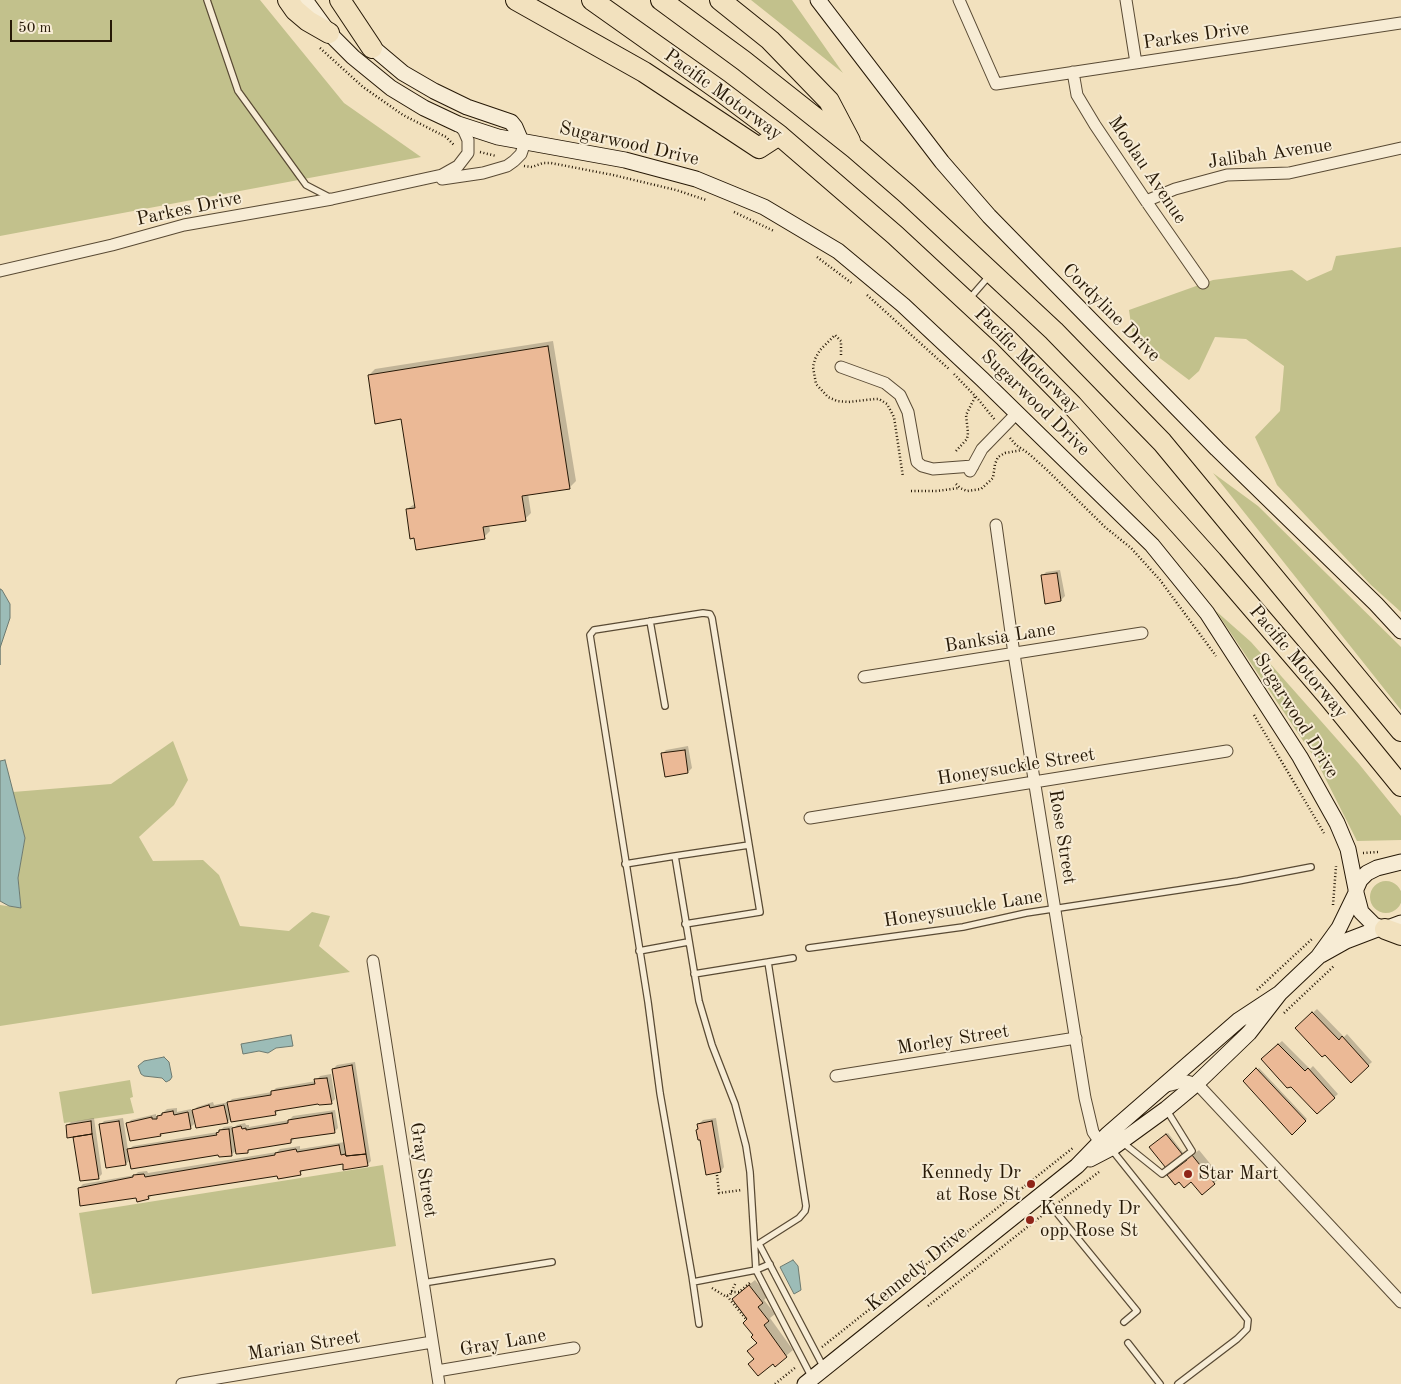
<!DOCTYPE html>
<style>
body{margin:0}
#map{position:relative;width:1401px;height:1384px;overflow:hidden;background:#f2e1be;font-family:"Old Standard TT",serif}
canvas{display:block}
.scale{position:absolute;left:10px;top:20px;width:102px;height:22px;box-sizing:border-box;border:2px solid #261806;border-top:0;padding-left:6px;font-size:15px;line-height:18px;white-space:nowrap;color:#261806;-webkit-text-stroke:4px #f7ecd5;paint-order:stroke}
</style>
<div id="map">
<canvas width="1401" height="1384"></canvas>
<div class="scale">50 m</div>
</div>
<script>
const ctx = document.querySelector('canvas').getContext('2d');
ctx.lineJoin = 'round';
function paint(path, color) { ctx.fillStyle = color; ctx.fill(path, 'evenodd'); }
const toPath = rows => new Path2D(rows.map(r => 'M' + r).join(''));
function trace(path, color, width, dash) { ctx.strokeStyle = color; ctx.lineWidth = width; ctx.lineCap = dash ? 'butt' : 'round'; ctx.setLineDash(dash || []); ctx.stroke(path); }
function drawText(font, color, halo, rows, align = 'center') {
  ctx.font = font + ' "Old Standard TT",serif'; ctx.lineWidth = 4; ctx.setLineDash([]); ctx.textBaseline = 'middle'; ctx.strokeStyle = halo; ctx.fillStyle = color; for (const [text, x, y, turn = 0] of rows) {
    ctx.save(); ctx.translate(x, y); ctx.rotate((+turn || 0) * Math.PI / 180); ctx.textAlign = isNaN(turn) ? turn : align; if (halo) ctx.strokeText(text, 0, 0); ctx.fillText(text, 0, 0); ctx.restore();
  }
}
const green = toPath([
 [0,0,260,0,344,103,421,157,0,236],
 [751,0,792,0,843,73],
 [1401,247,1401,612,1371,585,1277,485,1255,437,1280,411,1284,366,1246,339,1215,337,1199,371,1189,380,1133,338,1129,310,1213,280,1292,270,1307,281,1332,270,1336,256],
 [1213,473,1258,506,1401,647,1401,710],
 [1216,611,1251,642,1359,764,1401,816,1401,840,1357,841,1316,760],
 [173,741,188,780,174,805,139,837,153,861,203,860,219,875,240,926,289,931,312,912,330,916,319,946,350,972,0,1026,0,905,21,908,18,878,25,838,13,792,111,784],
 '1370 897a16 16 0 1 1 32 0a16 16 0 1 1-32 0Z',
 [130,1080,133,1097,130,1098,134,1113,64,1123,59,1092],
 [383,1165,396,1246,92,1294,79,1213]
]);
const water = toPath([
 [0,589,2,590,10,604,10,618,0,648,0,665,0,589],
 [5,760,25,838,18,878,21,908,9,906,0,901,0,761,5,760],
 [291,1035,293,1046,276,1048,268,1053,259,1051,243,1054,241,1044,291,1035],
 [164,1057,169,1062,172,1077,170,1080,166,1082,162,1078,144,1076,141,1074,138,1066,144,1061,164,1057],
 [793,1260,798,1266,801,1290,794,1294,780,1267,793,1260]
]);
const shadow = toPath([
 [553,341,576,481,570,487,528,494,531,513,525,519,489,525,490,531,484,537,407,509,416,503,402,418,369,375,375,369],
 [1060,570,1065,596,1061,600,1042,576,1046,572],
 [688,746,692,768,688,772,666,776,662,754,666,750],
 [1317,1009,1344,1037,1347,1034,1372,1062,1351,1081,1325,1053,1297,1028],
 [1282,1041,1310,1069,1313,1066,1338,1094,1317,1113,1291,1085,1262,1059],
 [355,1062,371,1161,368,1164,344,1163,304,1169,300,1174,278,1174,153,1194,149,1198,79,1188,83,1184,135,1175,138,1172,147,1171,148,1173,277,1152,280,1149,300,1146,300,1149,345,1142,333,1069,337,1065],
 [1259,1068,1307,1119,1292,1133,1245,1081],
 [331,1074,335,1099,331,1103,319,1102,279,1110,275,1114,232,1118,227,1122,195,1117,193,1118,194,1124,190,1128,164,1132,161,1135,131,1140,128,1124,131,1120,156,1114,156,1116,159,1116,167,1109,177,1108,177,1112,191,1109,192,1112,197,1107,213,1102,214,1105,229,1102,232,1099,272,1092,276,1088,316,1081,320,1076],
 [335,1110,338,1128,334,1132,295,1138,291,1142,251,1148,248,1151,237,1150,232,1154,219,1153,131,1159,126,1164,101,1124,104,1121,123,1118,128,1150,133,1146,218,1132,224,1127,232,1126,233,1129,237,1125,245,1123,246,1125,249,1125,249,1127,289,1120,293,1116],
 [94,1118,102,1174,99,1177,67,1125,71,1122],
 [716,1118,724,1167,721,1171,701,1138,699,1124,703,1120],
 [1168,1133,1188,1159,1199,1150,1221,1177,1202,1193,1191,1180,1171,1173,1151,1147],
 [755,1280,768,1296,764,1300,775,1314,770,1318,793,1350,775,1365,773,1362,755,1359,758,1343,739,1293]
]);
const building = toPath([
 [548,346,570,489,522,496,526,521,483,527,485,539,416,550,414,538,410,539,406,509,415,508,401,419,375,424,368,375,548,346],
 [1057,573,1061,601,1045,604,1041,575,1057,573],
 [685,750,688,773,665,777,661,753,685,750],
 [1312,1012,1339,1040,1342,1036,1369,1066,1351,1083,1325,1055,1322,1057,1295,1028,1312,1012],
 [1278,1044,1305,1071,1308,1068,1335,1098,1317,1114,1291,1087,1287,1088,1261,1059,1278,1044],
 [352,1065,366,1154,346,1156,332,1069,352,1065],
 [1256,1068,1306,1121,1292,1135,1243,1081,1256,1068],
 [327,1078,332,1104,319,1105,318,1104,275,1111,276,1115,231,1122,227,1102,271,1095,271,1091,315,1084,314,1079,327,1078],
 [209,1105,210,1108,224,1105,228,1123,196,1128,192,1110,209,1105],
 [173,1111,174,1115,188,1112,191,1129,160,1134,161,1136,130,1141,126,1123,152,1117,152,1119,157,1119,157,1116,162,1115,162,1113,173,1111],
 [332,1113,335,1133,291,1139,291,1143,248,1150,248,1153,236,1154,232,1128,241,1126,242,1129,246,1128,246,1130,288,1123,288,1120,332,1113],
 [91,1121,92,1134,67,1138,66,1125,91,1121],
 [119,1121,126,1165,106,1168,99,1124,119,1121],
 [712,1121,721,1172,706,1175,700,1140,698,1140,696,1130,698,1129,697,1124,712,1121],
 [229,1129,232,1156,219,1157,218,1155,131,1169,127,1149,217,1135,216,1133,219,1132,219,1130,229,1129],
 [92,1134,99,1179,80,1181,73,1137,92,1134],
 [1166,1134,1187,1160,1170,1173,1149,1147,1166,1134],
 [339,1145,341,1155,345,1154,346,1156,366,1154,368,1166,343,1170,343,1164,300,1171,301,1175,278,1179,277,1176,148,1196,149,1199,137,1202,136,1198,80,1206,78,1188,133,1177,133,1175,144,1174,145,1177,275,1155,275,1153,296,1149,297,1152,339,1145],
 [1192,1155,1215,1184,1202,1195,1191,1182,1184,1188,1179,1182,1175,1185,1167,1175,1192,1155],
 [749,1285,763,1303,758,1307,769,1321,764,1325,787,1357,775,1367,773,1364,758,1376,748,1364,754,1359,747,1351,757,1343,751,1337,753,1335,743,1323,747,1319,732,1299,749,1285]
]);
const path = toPath([
 [320,48,363,87,403,115,446,137,455,146],
 [480,152,496,156],
 [524,166,532,167,543,163,551,163,613,175,676,190,706,200],
 [734,212,774,231],
 [817,257,853,284],
 [867,295,950,370],
 [841,355,841,341,835,335,820,350,815,359,813,367,816,384,828,397,837,401,848,402,875,399,879,399,887,404,894,417,903,477],
 [954,374,978,399,995,420],
 [1010,438,1016,445,1028,453,1047,470,1105,527,1131,548,1160,580,1216,656],
 [956,451,967,439,968,433,966,415,975,397],
 [956,484,960,488,967,491,981,489,993,478,995,464,998,457,1005,453,1022,450],
 [911,491,937,491,959,488],
 [1254,715,1324,833],
 [1363,853,1379,852],
 [1333,905,1336,866],
 [1257,990,1313,938],
 [1284,1013,1335,965],
 [717,1175,719,1193,742,1190],
 [1059,1202,1099,1172],
 [712,1288,725,1296,730,1295,736,1282],
 [731,1292,739,1292,751,1282],
 [727,1296,746,1319],
 [928,1306,1045,1213],
 [822,1347,1074,1147],
 [775,1384,796,1367]
]);
const lane = toPath([
 [207,0,238,91,306,185,331,198],
 [970,298,990,275],
 [650,621,665,706],
 [625,864,675,856],
 [685,924,760,912,749,845],
 [809,948,963,927,1026,913,1238,881,1311,867],
 [639,951,688,942],
 [694,974,793,958],
 [1122,1142,1162,1174,1192,1151,1166,1109],
 [1112,1150,1248,1320,1247,1329,1237,1339,1178,1384],
 [1043,1196,1137,1311,1124,1322],
 [759,1244,824,1368],
 [755,1246,799,1218,805,1211,806,1206,768,962],
 [693,1282,756,1270,770,1264],
 [423,1283,552,1262],
 [699,1324,692,1276,660,1093,648,1002,590,635,594,630,703,613,710,614,712,618,749,845,675,856,699,1001,712,1045,735,1104,746,1146,750,1172,756,1270,811,1376],
 [1128,1343,1160,1384]
]);
const street = toPath([
 [959,0,996,84,1401,23],
 [1126,0,1136,63],
 [1073,72,1077,95,1095,125,1146,201,1203,283],
 [442,179,483,173,507,166,514,161,521,154,523,148,521,141],
 [1146,201,1175,189,1227,175,1289,173,1401,148],
 [0,271,112,245,184,225,332,199,442,175,458,166,468,153,468,140,464,131,458,124],
 [841,367,885,383,900,395,908,412,916,457,917,462,922,466,933,469,973,466],
 [970,471,982,449,1017,413],
 [996,525,1014,654,1085,1098,1093,1132,1103,1147],
 [864,677,1142,633],
 [810,818,1227,751],
 [373,961,439,1384],
 [836,1076,1076,1038],
 [1163,1087,1187,1081,1196,1084,1201,1088,1401,1302],
 [437,1371,574,1348],
 [182,1384,432,1342]
]);
const secondary = toPath([
 [305,0,329,33,353,57,391,88,424,108,458,124,498,137,625,160,696,179,764,207,838,251,903,305,982,379,1152,545,1207,613,1300,757,1337,823,1348,849,1356,889],
 [818,0,942,162,989,216,1217,449,1376,604,1401,631],
 [365,41,403,73,434,91,467,107,511,122,515,127,521,141],
 [1401,862,1377,868,1367,873,1360,880,1356,889,1356,893,1361,912,1374,925,1385,929,1401,923],
 [1321,955,1346,941,1380,928],
 [1090,1159,1115,1146,1166,1109,1196,1084,1249,1033,1280,993,1318,957,1339,928,1356,893],
 [805,1384,1077,1166,1107,1135,1239,1020,1280,993]
]);
const highway = toPath([
 [288,0,295,10,308,21,329,33],
 [340,0,372,48],
 [516,0,644,72,759,148,779,135],
 [592,0,719,90,779,135,895,235,1005,337,1072,405,1212,561,1326,694,1401,786],
 [661,0,744,61,855,149,907,194,1054,331,1162,442,1401,731],
 [720,0,770,40,829,101,850,141],
 [1385,929,1401,935]
]);
const markers = [
 [1188,1174,5,"#8f2418"],
 [1031,1184,5,"#8f2418"],
 [1030,1220,5,"#8f2418"]
];
const streetNames = [
 ["Parkes Drive",1196,36,-8],
 ["Pacific Motorway",723,95,36],
 ["Sugarwood Drive",629,144,13],
 ["Jalibah Avenue",1270,154,-8],
 ["Moolau Avenue",1147,170,56],
 ["Parkes Drive",189,209,-12],
 ["Cordyline Drive",1111,313,45],
 ["Pacific Motorway",1027,361,45],
 ["Sugarwood Drive",1035,403,44],
 ["Banksia Lane",1000,638,-9],
 ["Pacific Motorway",1298,662,50],
 ["Sugarwood Drive",1296,716,58],
 ["Honeysuckle Street",1016,767,-9],
 ["Rose Street",1062,837,81],
 ["Honeysuuckle Lane",963,909,-9],
 ["Morley Street",953,1040,-9],
 ["Gray Street",423,1170,81],
 ["Kennedy Drive",917,1269,-39],
 ["Gray Lane",503,1343,-10],
 ["Marian Street",304,1346,-9]
];
const poiNames = [
 ["Kennedy Dr",1021,1173,"right"],
 ["at Rose St",1021,1195,"right"],
 ["Star Mart",1198,1174],
 ["Kennedy Dr",1040,1209],
 ["opp Rose St",1040,1231]
];
paint(green, '#c2c18c');
paint(water, '#9cbcb7');
trace(water, '#6d7a70', 1);
paint(shadow, '#0003');
paint(building, '#ebb996');
trace(building, '#261806', 1);
trace(lane, '#594a34', 8);
trace(street, '#594a34', 13);
trace(secondary, '#261806', 17);
trace(highway, '#261806', 22);
trace(path, '#261806', 2.5, [1, 2.5]);
trace(lane, '#f7ecd5', 5.5);
trace(street, '#f7ecd5', 11);
trace(secondary, '#f7ecd5', 15);
trace(highway, '#f2e1be', 20);
for (const [x, y, r, color] of markers) { const dot = new Path2D(); dot.arc(x, y, r, 0, 2 * Math.PI); ctx.fillStyle = color; ctx.fill(dot); trace(dot, '#f7ecd5', 2); }
drawText('19px', '#261806', '#f7ecd5', streetNames);
drawText('19px', '#261806', '#f7ecd5', poiNames, 'left');
</script>
